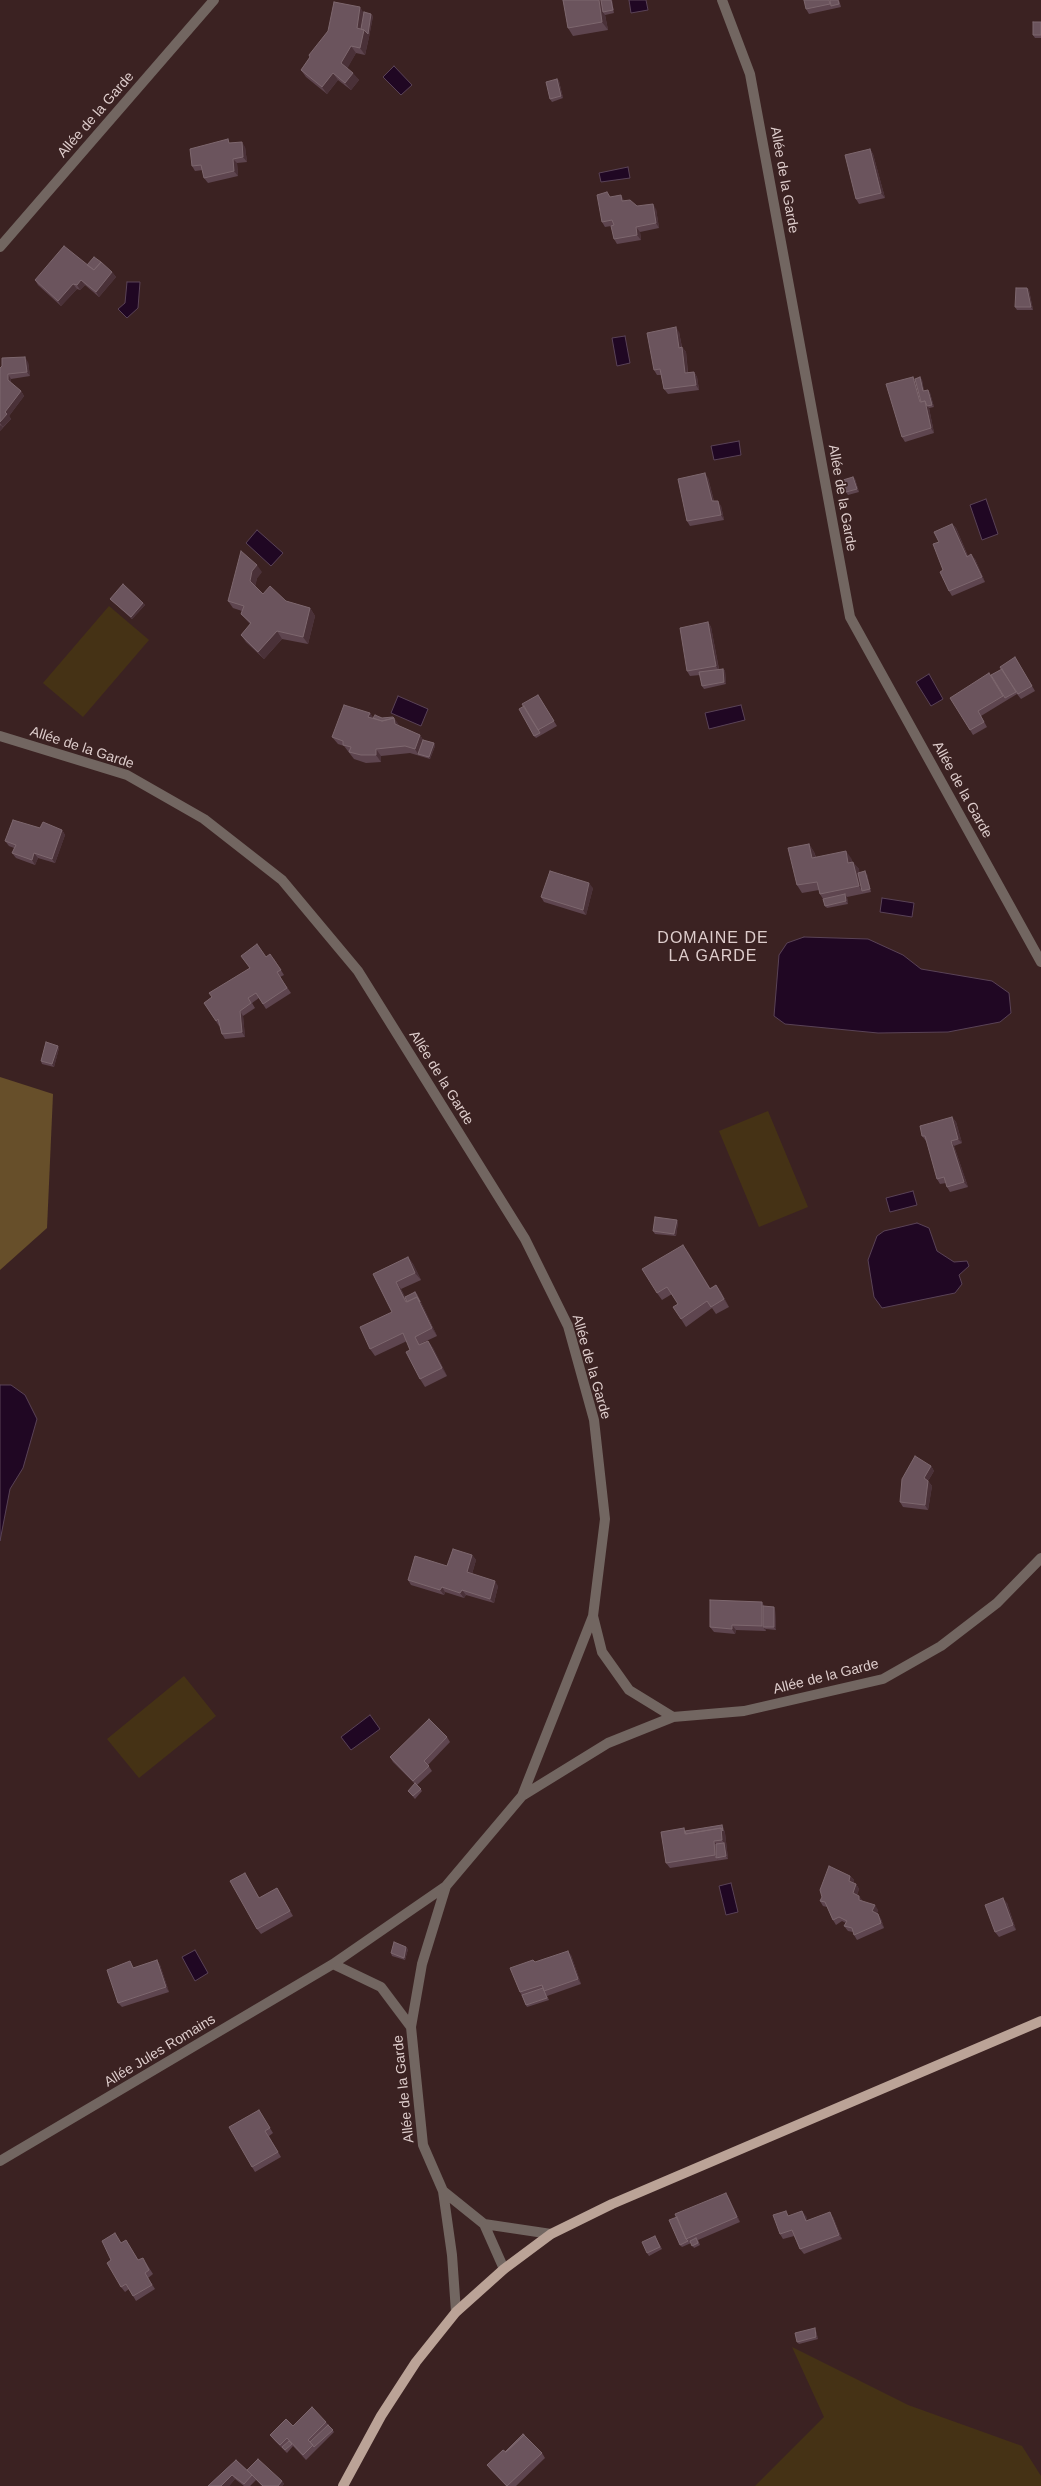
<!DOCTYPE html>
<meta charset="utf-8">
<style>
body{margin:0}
canvas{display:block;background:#3b2222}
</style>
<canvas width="1041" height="2486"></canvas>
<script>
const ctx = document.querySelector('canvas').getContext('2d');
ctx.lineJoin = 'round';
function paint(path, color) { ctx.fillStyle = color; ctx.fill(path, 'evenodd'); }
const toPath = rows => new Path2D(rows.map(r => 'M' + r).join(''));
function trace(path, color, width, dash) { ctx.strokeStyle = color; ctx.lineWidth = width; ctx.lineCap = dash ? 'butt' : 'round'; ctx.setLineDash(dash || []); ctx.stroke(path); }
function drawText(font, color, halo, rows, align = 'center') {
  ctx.font = font + ' Arial,sans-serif'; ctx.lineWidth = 3.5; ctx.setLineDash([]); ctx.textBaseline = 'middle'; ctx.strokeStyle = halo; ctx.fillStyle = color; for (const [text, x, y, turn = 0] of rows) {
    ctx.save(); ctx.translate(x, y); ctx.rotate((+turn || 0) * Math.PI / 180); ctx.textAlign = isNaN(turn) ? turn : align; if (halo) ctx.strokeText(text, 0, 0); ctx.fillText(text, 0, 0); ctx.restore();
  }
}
const green = toPath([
 [109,606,149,640,83,717,43,683],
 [768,1111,808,1207,759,1227,719,1131],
 [184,1676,216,1716,139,1778,107,1739],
 [792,2347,908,2405,1022,2446,1041,2476,1041,2486,755,2486,824,2417]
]);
const forest = toPath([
 [0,1077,53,1094,47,1228,0,1270]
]);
const water = toPath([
 [629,0,646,0,648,10,631,13,629,0],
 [394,66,412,85,401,95,383,77,394,66],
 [628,167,630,178,601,182,599,173,628,167],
 [127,282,140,282,138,308,127,318,118,309,125,303,127,282],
 [625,336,630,363,617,366,612,338,625,336],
 [739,441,741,455,714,460,711,446,739,441],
 [986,499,998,534,982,540,970,505,986,499],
 [257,530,283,553,271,566,246,543,257,530],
 [929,674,943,699,931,706,916,682,929,674],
 [398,696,428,709,421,726,391,713,398,696],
 [741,705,745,720,709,729,705,713,741,705],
 [882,898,914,903,912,917,880,912,882,898],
 [804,937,868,939,903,955,921,969,992,981,1009,993,1011,1013,1000,1022,948,1032,878,1033,785,1024,774,1016,779,955,787,943,804,937],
 [913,1191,917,1205,890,1212,886,1198,913,1191],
 [917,1223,929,1228,937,1251,954,1262,967,1261,969,1266,959,1275,962,1284,955,1293,882,1308,874,1297,868,1260,877,1236,884,1231,917,1223],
 [0,1385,11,1385,25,1395,37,1419,23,1468,10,1489,0,1541,0,1385],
 [370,1715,380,1729,351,1750,341,1737,370,1715],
 [731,1883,738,1912,726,1915,719,1886,731,1883],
 [195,1950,208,1973,195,1981,182,1957,195,1950]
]);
const minor = toPath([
 [722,0,750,74,850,617,1041,962],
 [0,247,214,0],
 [0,736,127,775,204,819,282,880,358,971,525,1239,568,1326,594,1420,605,1519,593,1616,522,1796,446,1886,422,1964,411,2027,423,2145,443,2191,452,2255,456,2312],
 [673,1717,744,1711,883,1679,941,1646,997,1603,1041,1558],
 [522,1796,608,1743,673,1717,629,1690,602,1652,593,1616],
 [333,1964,381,1987,411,2027],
 [0,2161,333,1964,446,1886],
 [443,2191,484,2224,551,2234],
 [484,2224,504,2269]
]);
const major = toPath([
 [343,2486,381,2416,416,2362,456,2312,504,2269,551,2234,612,2204,1041,2021]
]);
const wall = toPath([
 [563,0,612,0,614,13,605,15,608,30,573,36,568,28],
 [839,0,841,7,809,14,806,9],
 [364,12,373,16,369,37,365,55,356,53,347,68,359,80,351,90,338,80,327,94,306,77,301,70,328,31],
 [1041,22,1041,38,1035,38,1033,35],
 [557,79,559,81,563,98,552,102,550,99],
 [230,143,245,147,247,162,237,163,238,176,208,183,204,178,203,170,195,171,192,166],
 [870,149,873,154,885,198,859,204,856,199],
 [624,200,624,201,637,206,656,209,659,228,640,232,641,240,617,244,614,239,611,226,605,227,602,222],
 [87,265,112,272,116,277,99,297,85,285,80,290,77,289,61,306,38,285,35,280],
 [1027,288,1029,290,1033,310,1017,310,1015,307],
 [679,332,682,347,686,352,688,372,694,372,697,377,699,390,668,394,664,389,661,375,657,375,654,370],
 [28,362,30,376,11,379,11,383,21,391,24,396,9,416,11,419,0,431,0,368],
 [913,377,915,379,920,377,922,380,924,391,928,390,930,393,934,407,929,408,934,433,905,442,902,437],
 [853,477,855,479,859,492,848,495,846,492],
 [708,478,714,501,721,506,724,520,690,526,687,521],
 [952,524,956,528,968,556,975,559,985,582,952,596,949,591,943,570,939,542],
 [262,572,257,578,255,586,263,594,286,601,310,608,315,616,308,644,282,639,264,659,246,642,241,635,250,624,241,614,242,611,233,608,228,601],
 [110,599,143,603,145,605,132,619,112,601],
 [708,622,711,627,719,669,723,669,725,671,726,684,704,689,702,686,700,675,690,676,687,671],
 [1015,657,1035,691,1021,699,1017,694,981,716,987,727,973,735,970,730,991,675,1002,669],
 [538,695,557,726,536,738,534,736,524,706],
 [370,713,373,718,382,718,393,717,399,726,420,735,423,740,434,743,435,746,430,759,410,753,381,756,381,762,366,763,354,759,344,746,338,744,332,737],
 [40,828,62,830,65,835,55,863,38,858,35,865,16,858,12,853,14,848,9,846,5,841],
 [809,844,814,852,816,857,851,858,852,862,859,869,859,873,867,874,871,892,847,897,848,904,827,908,825,906,823,899,820,894,819,890,802,893,797,885],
 [593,888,586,915,544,902,541,897],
 [266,957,274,959,284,975,280,977,291,993,266,1009,259,998,252,1003,255,1008,243,1016,245,1037,225,1039,222,1034,220,1025,219,1026,204,1003,250,968],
 [59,1048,54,1067,42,1064,41,1061],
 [952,1117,956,1122,962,1143,954,1146,968,1187,950,1192,947,1187,946,1183,940,1184,937,1179,927,1141,926,1141,922,1136],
 [678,1222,676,1236,655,1234,653,1231],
 [688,1252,710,1288,716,1285,721,1292,729,1307,716,1314,712,1308,686,1327,681,1319,678,1304,672,1294,662,1300,657,1293],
 [408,1257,413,1264,421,1280,401,1289,405,1297,415,1292,417,1294,437,1336,420,1344,428,1341,433,1348,447,1376,425,1387,420,1379,410,1350,407,1341,375,1356,370,1349,392,1312,373,1274],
 [931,1466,934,1471,928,1481,932,1486,928,1510,903,1507,900,1502],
 [472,1555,476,1560,472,1574,498,1586,494,1603,466,1595,464,1598,445,1592,444,1595,411,1585,408,1580,447,1566],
 [765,1606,775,1609,776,1630,766,1629,766,1631,736,1630,735,1634,714,1632,710,1627],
 [447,1737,450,1742,428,1765,432,1771,417,1785,422,1791,415,1799,408,1791,415,1784,393,1762,390,1757],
 [722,1825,723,1827,725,1833,728,1859,670,1868,666,1863,684,1828,685,1831],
 [245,1873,259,1898,277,1888,293,1916,261,1934,257,1929],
 [850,1876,854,1880,853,1883,856,1884,859,1889,857,1895,863,1902,878,1910,877,1913,881,1919,884,1928,857,1940,854,1935,853,1932,848,1931,844,1926,846,1923,842,1921,836,1925,833,1920,827,1907,823,1906,820,1901],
 [1007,1903,1016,1930,999,1937,995,1932],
 [408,1949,405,1960,392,1956,391,1953],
 [571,1955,581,1984,547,1996,549,2000,527,2007,520,1992,535,1962],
 [157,1960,160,1965,169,1992,122,2007,118,2003,130,1961,134,1968],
 [259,2110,273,2133,269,2136,281,2157,255,2172,252,2167],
 [729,2198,740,2222,698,2240,700,2245,694,2248,691,2243,682,2247,680,2245],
 [789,2215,806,2216,807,2220,833,2217,842,2239,804,2254,800,2249,794,2236,783,2239,780,2234],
 [655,2236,662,2249,649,2256,647,2253],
 [126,2240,138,2260,146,2263,153,2274,148,2278,155,2289,136,2301,129,2289,125,2292,121,2287,111,2260,122,2243],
 [816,2331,818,2339,799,2344,797,2342],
 [326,2422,334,2432,306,2460,293,2446,287,2453,274,2440,270,2435,293,2426],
 [505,2452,542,2453,545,2458,516,2486,506,2486,491,2470,487,2465],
 [236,2460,247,2470,282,2481,284,2484,282,2486,262,2486,256,2480,250,2486,244,2486,235,2479,229,2486,208,2486]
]);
const shadedWall = toPath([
 [599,0,602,0,603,12,605,15,608,30,602,22],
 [611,0,612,0,614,13,613,10],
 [360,7,365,15,361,33,357,28],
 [371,14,373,16,369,37,365,55,360,48,364,30],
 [351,46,356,53,346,71,341,63],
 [333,73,338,80,327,94,322,87],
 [353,73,359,80,351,90,345,83],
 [557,79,559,81,563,98,561,96],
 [242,142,245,147,247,162,243,157],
 [870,149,873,154,885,198,881,193],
 [233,159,237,163,238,176,234,171],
 [621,195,624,200,625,206,622,201],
 [653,204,656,209,659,228,656,223],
 [636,227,640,232,641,240,637,235],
 [112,272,116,277,99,297,96,292],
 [81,280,85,285,80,290,77,285],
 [73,284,77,289,61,306,58,301],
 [1027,288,1029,290,1033,310,1031,307],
 [676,327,679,332,683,353,679,348],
 [682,347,686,352,688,378,685,373],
 [25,357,28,362,30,376,27,372],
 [694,372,697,377,699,390,696,385],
 [8,374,11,379,11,385,8,380],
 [913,377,916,382,922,405,920,402],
 [920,377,922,380,924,393,923,391],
 [928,390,930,393,934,407,932,405],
 [21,391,24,396,9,416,11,419,3,427,0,423,0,422,5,412],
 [925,401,929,408,934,433,931,428],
 [1,425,3,428,0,431,0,426],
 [705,473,708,478,715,506,712,501],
 [853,477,855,479,859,492,857,489],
 [718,501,721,506,724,520,721,515],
 [952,524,956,528,970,562,967,557],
 [971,554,975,559,985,582,982,577],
 [257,565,262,572,257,578,255,588,250,581,252,571],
 [143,603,145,605,132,619,131,617],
 [310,608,315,616,308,644,303,637],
 [708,622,711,627,719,671,716,666],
 [277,631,282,639,264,659,258,652],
 [723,669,725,671,726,684,724,682],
 [370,713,375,720,368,717],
 [394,718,399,725,400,731,395,724],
 [420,735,425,743,418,754,415,749],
 [434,743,435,746,430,759,429,757],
 [376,749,381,756,381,762,376,755],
 [62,830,65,835,55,863,52,859],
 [809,844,814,852,818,865,812,858],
 [846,851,851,858,854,870,848,863],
 [34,853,38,858,35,865,32,860],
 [853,862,859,869,863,891,862,891,864,894,859,886],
 [865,871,867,874,871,892,870,889],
 [589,883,593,888,586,915,583,910],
 [845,894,847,897,848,904,846,901],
 [240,1011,243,1016,245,1037,242,1032],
 [58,1046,59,1048,54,1067,52,1064],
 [952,1117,956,1122,962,1143,958,1139],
 [951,1141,954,1146,968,1187,964,1182],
 [677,1220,678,1222,676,1236,674,1234],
 [683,1245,688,1252,715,1296,710,1289],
 [408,1257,413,1264,421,1280,415,1273],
 [396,1282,401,1289,410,1307,406,1302],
 [716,1285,721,1292,729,1307,724,1299],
 [415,1292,417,1294,437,1336,432,1328,417,1297],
 [428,1341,433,1348,447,1376,442,1368],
 [931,1466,934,1471,928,1481,932,1486,928,1510,925,1505,924,1478],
 [472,1555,476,1560,471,1577,467,1572],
 [495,1581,498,1586,494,1603,490,1599],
 [442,1587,445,1592,444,1595,440,1590],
 [462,1590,466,1595,464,1598,460,1593],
 [762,1602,765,1607,763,1627,766,1629,766,1631,762,1626],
 [774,1607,775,1609,776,1630,774,1627],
 [732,1625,736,1630,735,1634,732,1629],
 [722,1825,723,1827,725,1833,728,1859,726,1856,724,1843,722,1840],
 [714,1841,718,1846,716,1858,718,1860,715,1855],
 [850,1876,854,1880,853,1886,849,1881],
 [856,1884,859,1889,856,1898,853,1893],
 [859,1896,863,1901,859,1900],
 [1003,1898,1007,1903,1016,1930,1013,1925],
 [875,1905,878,1910,876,1916,872,1911],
 [878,1914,881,1919,884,1928,881,1923],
 [406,1947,408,1949,405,1960,404,1958],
 [568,1951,571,1955,581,1984,578,1979],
 [157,1960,160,1965,169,1992,166,1987],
 [726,2193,729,2198,740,2222,737,2217],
 [802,2211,806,2216,809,2226,806,2221],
 [830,2212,833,2217,842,2239,839,2235],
 [815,2328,816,2331,818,2339,816,2337],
 [232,2475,235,2479,229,2486,221,2486],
 [282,2481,284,2484,282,2486,278,2486]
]);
const building = toPath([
 [563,0,599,0,602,22,568,28,563,0],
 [601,0,611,0,613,10,603,12,601,0],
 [804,0,829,0,830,4,806,9,804,0],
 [830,0,838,0,839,4,831,6,830,0],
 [334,2,360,7,357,28,364,30,360,48,351,46,341,63,353,73,345,83,333,73,322,87,301,70,310,57,309,55,328,31,334,2],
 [364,12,371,14,368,34,364,30,361,29,364,12],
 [1033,22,1041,22,1041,35,1033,35,1033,22],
 [557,79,561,96,550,99,546,82,557,79],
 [228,139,229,143,242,142,243,157,233,159,234,171,204,178,201,165,192,166,190,149,228,139],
 [870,149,881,193,856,199,845,155,870,149],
 [607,192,610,197,621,195,622,201,630,200,637,206,653,204,656,223,636,227,637,235,614,239,611,226,614,225,612,220,602,222,597,195,607,192],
 [64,246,94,270,101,262,112,272,96,292,81,280,77,285,73,284,58,301,35,280,64,246],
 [94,257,101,262,94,270,87,265,94,257],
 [1016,288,1027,288,1031,307,1015,307,1016,288],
 [676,327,679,348,682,347,685,373,694,372,696,385,664,389,660,369,654,370,647,333,676,327],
 [25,357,27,372,8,374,8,380,21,391,5,412,7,414,0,422,0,368,2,366,2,358,25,357],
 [913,377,920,402,925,401,931,428,902,437,886,384,913,377],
 [920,377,923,391,928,390,932,405,927,406,925,401,921,402,915,379,920,377],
 [705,473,712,501,718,501,721,515,687,521,678,479,705,473],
 [853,477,857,489,846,492,843,480,853,477],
 [952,524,967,557,971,554,982,577,949,591,940,572,943,570,933,544,939,542,934,532,952,524],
 [241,551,257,565,252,571,250,581,263,594,270,586,286,601,310,608,303,637,277,631,258,652,241,635,251,623,241,614,244,606,228,601,241,551],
 [123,584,143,603,131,617,110,599,123,584],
 [708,622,716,666,687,671,680,628,708,622],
 [1015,657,1032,686,1018,694,1000,667,1015,657],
 [723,669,724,682,702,686,699,672,723,669],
 [1002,669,1016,692,1005,698,991,675,1002,669],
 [989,673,1003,696,978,711,984,722,970,730,950,698,989,673],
 [538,695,554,721,538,730,522,704,538,695],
 [344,705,370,713,368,717,382,721,394,718,395,724,420,735,415,749,405,746,376,749,376,755,361,755,349,752,351,747,343,745,343,741,332,737,344,705],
 [524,706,540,733,534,736,519,709,524,706],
 [375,715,382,718,393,717,394,718,382,721,373,718,375,715],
 [423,740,434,743,429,757,418,754,423,740],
 [13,820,40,828,43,822,62,830,52,859,34,853,32,860,12,853,16,845,5,841,13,820],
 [809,844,812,858,846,851,848,863,853,862,859,886,820,894,817,882,797,885,788,848,809,844],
 [550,871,589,883,583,910,541,897,550,871],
 [865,871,870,889,862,891,858,873,865,871],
 [845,894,846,901,825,906,823,899,845,894],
 [257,944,266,957,270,954,281,970,277,972,287,988,263,1004,256,993,248,998,251,1003,240,1011,242,1032,222,1034,218,1019,216,1021,204,1003,212,997,209,993,250,968,241,956,257,944],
 [46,1042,58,1046,52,1064,41,1061,46,1042],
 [952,1117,958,1139,951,1141,964,1182,947,1187,944,1177,937,1179,925,1136,922,1136,920,1126,952,1117],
 [655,1217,677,1220,674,1234,653,1231,655,1217],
 [683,1245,710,1289,716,1285,724,1299,711,1307,707,1301,681,1319,673,1307,678,1304,667,1287,657,1293,642,1269,683,1245],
 [408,1257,415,1273,396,1282,406,1302,417,1297,432,1328,415,1337,419,1345,428,1341,442,1368,420,1379,406,1352,410,1350,403,1333,370,1349,360,1327,392,1312,373,1274,408,1257],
 [415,1292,420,1302,417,1297,407,1302,405,1297,415,1292],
 [915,1456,931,1466,924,1478,928,1481,925,1505,900,1502,902,1479,915,1456],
 [453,1549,472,1555,467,1572,495,1581,490,1599,462,1590,460,1593,442,1587,440,1590,408,1580,415,1556,447,1566,453,1549],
 [710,1600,762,1602,762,1626,732,1625,732,1629,710,1627,710,1600],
 [763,1606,774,1607,774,1627,763,1627,763,1606],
 [429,1719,447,1737,424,1761,429,1766,413,1781,390,1757,429,1719],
 [415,1783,421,1789,413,1796,408,1791,415,1783],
 [722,1825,723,1831,721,1828,686,1834,685,1831,722,1825],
 [684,1828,685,1834,721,1828,722,1840,714,1841,715,1855,666,1863,661,1832,684,1828],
 [724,1843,726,1856,716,1858,716,1844,724,1843],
 [829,1866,850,1876,849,1881,856,1884,853,1893,859,1896,859,1900,875,1905,872,1911,878,1914,881,1923,854,1935,852,1928,844,1926,847,1921,839,1917,833,1920,825,1902,820,1901,822,1897,820,1890,829,1866],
 [245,1873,259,1898,277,1888,290,1911,257,1929,230,1881,245,1873],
 [1003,1898,1013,1925,995,1932,985,1905,1003,1898],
 [394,1942,406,1947,404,1958,391,1953,394,1942],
 [568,1951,578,1979,544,1991,542,1985,520,1992,510,1968,533,1960,535,1962,568,1951],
 [157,1960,166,1987,118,2003,107,1970,130,1961,133,1968,157,1960],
 [543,1988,547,1998,526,2005,522,1995,543,1988],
 [259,2110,270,2128,265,2131,278,2152,252,2167,229,2127,259,2110],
 [726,2193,737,2217,686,2239,675,2214,726,2193],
 [786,2211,788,2216,802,2211,806,2221,830,2212,839,2235,800,2249,792,2230,780,2234,773,2215,786,2211],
 [677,2217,686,2239,688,2241,680,2245,669,2220,677,2217],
 [115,2233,121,2243,126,2240,138,2260,143,2258,149,2270,145,2273,152,2285,133,2296,126,2284,121,2287,107,2263,111,2260,102,2241,115,2233],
 [655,2236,660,2247,647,2253,642,2242,655,2236],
 [696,2238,698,2243,692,2246,690,2241,696,2238],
 [815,2328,816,2337,797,2342,795,2333,815,2328],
 [312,2407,326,2422,308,2440,313,2445,303,2455,287,2438,280,2445,270,2435,286,2419,293,2426,312,2407],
 [328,2425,333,2430,314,2447,310,2442,328,2425],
 [523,2434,524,2435,506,2452,505,2452,523,2434],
 [524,2435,542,2453,507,2486,487,2465,503,2450,506,2452,524,2435],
 [289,2441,292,2444,285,2450,282,2447,289,2441],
 [258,2459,282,2481,278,2486,263,2486,247,2470,258,2459],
 [236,2460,252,2475,244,2484,232,2475,221,2486,208,2486,236,2460]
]);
const streetNames = [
 ["Allée de la Garde",96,115,-49],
 ["Allée de la Garde",784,180,80],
 ["Allée de la Garde",842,498,80],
 ["Allée de la Garde",82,748,18],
 ["Allée de la Garde",962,790,61],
 ["Allée de la Garde",441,1078,58],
 ["Allée de la Garde",591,1367,74],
 ["Allée de la Garde",826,1677,-14],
 ["Allée Jules Romains",160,2051,-31],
 ["Allée de la Garde",404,2089,-96]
];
const quarterNames = [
 ["DOMAINE DE",713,939],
 ["LA GARDE",713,957]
];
paint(green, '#453215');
paint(forest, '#674f2a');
paint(water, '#200723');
trace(water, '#594256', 1);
trace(minor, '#726661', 10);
trace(major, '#bba397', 10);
paint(wall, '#5e454f');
paint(shadedWall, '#4a3138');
paint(building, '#6b545d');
trace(building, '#7d676e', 1);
drawText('14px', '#decdcc', '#3b2222', streetNames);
ctx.letterSpacing = '1px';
drawText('16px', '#decdcc', '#3b2222', quarterNames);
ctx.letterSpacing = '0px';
</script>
